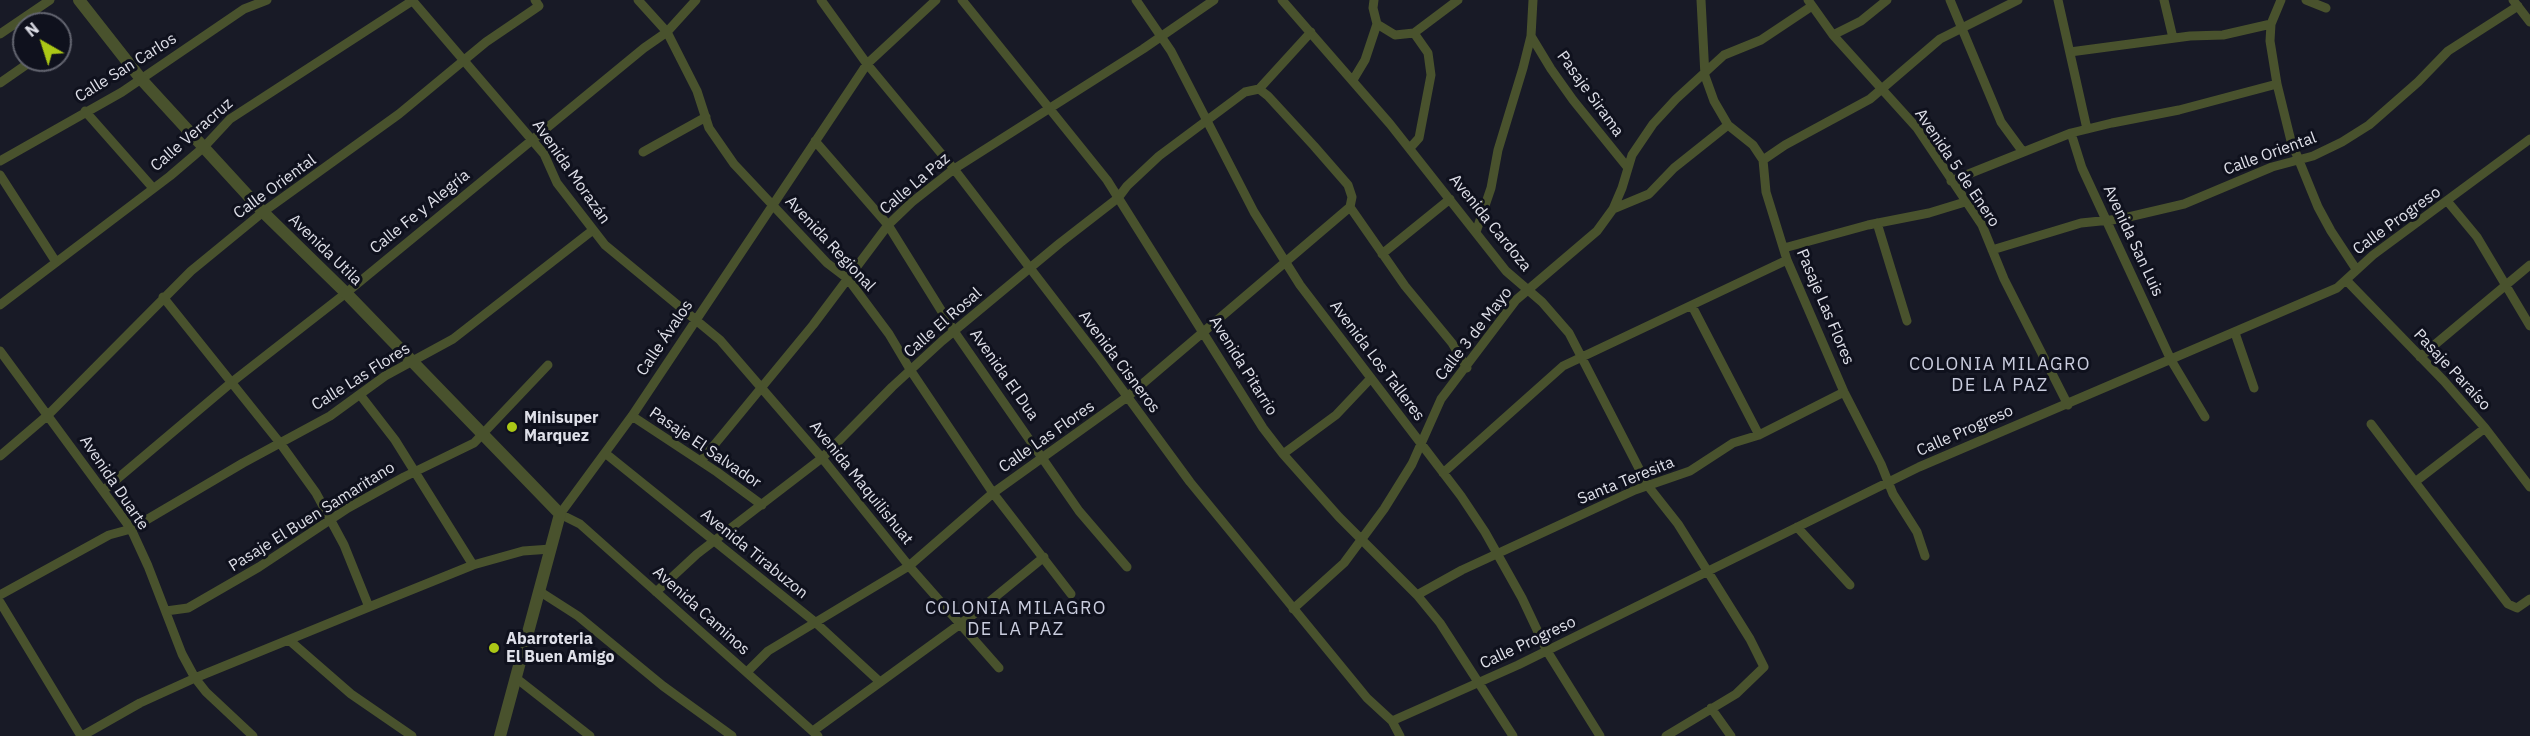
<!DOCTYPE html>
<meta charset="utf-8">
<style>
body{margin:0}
#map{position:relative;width:2530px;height:736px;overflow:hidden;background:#181a26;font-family:"IBM Plex Sans",sans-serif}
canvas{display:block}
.north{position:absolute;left:12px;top:12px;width:60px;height:60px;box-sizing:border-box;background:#0f111d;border:2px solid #62646f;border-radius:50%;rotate:321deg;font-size:16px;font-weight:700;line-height:24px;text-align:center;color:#dfe0e9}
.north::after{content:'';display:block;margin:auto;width:21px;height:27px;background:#abc716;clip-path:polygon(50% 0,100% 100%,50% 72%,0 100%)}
</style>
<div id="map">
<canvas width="2530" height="736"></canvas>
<div class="north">N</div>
</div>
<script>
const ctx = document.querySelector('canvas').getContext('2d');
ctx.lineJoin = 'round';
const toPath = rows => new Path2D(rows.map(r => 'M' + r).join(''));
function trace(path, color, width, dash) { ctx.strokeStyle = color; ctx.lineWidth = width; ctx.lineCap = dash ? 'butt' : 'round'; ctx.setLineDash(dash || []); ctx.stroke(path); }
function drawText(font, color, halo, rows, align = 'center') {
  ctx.font = font + ' "IBM Plex Sans",sans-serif'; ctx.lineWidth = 6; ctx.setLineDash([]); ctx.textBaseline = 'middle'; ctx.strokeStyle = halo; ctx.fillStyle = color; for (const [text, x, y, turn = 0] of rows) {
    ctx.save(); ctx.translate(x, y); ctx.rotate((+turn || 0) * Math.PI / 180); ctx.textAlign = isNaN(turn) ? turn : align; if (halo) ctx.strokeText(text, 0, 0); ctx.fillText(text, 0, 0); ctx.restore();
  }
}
const minor = toPath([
 [412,0,544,154,557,183,605,245,720,340,822,458,909,566,999,668],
 [638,0,667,32,697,91,709,128,734,164,827,263,848,279,889,334,911,371,993,493,1071,594],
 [821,0,867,64,954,169,1099,358,1190,482,1367,698,1392,721,1400,736],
 [962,0,1107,180,1263,428,1283,454,1339,517,1417,595,1440,623,1513,736],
 [1136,0,1171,51,1254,212,1300,285,1461,496,1485,532,1522,598,1547,651,1600,736],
 [1282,0,1390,124,1506,271,1542,302,1569,333,1648,486,1678,524,1750,639,1764,667,1736,694,1666,736],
 [1374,0,1373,8,1377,24],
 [1701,0,1705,76,1714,101,1728,125,1753,145,1763,160,1766,192,1787,260,1844,392,1881,464,1893,494,1917,532,1925,556],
 [1808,0,1833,35,1917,128,1982,225,2004,279,2068,405],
 [1950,0,2001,122,2023,152],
 [2058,0,2087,129],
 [2164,0,2173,38],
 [2281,0,2271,24,2270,41,2277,84,2291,141,2318,207,2331,231,2356,269],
 [2306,0,2326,8],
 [2513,0,2530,22],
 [1377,24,1395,35,1414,33,1458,0],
 [0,34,50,0],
 [1833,35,1861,21,1887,0],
 [1531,36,1551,69,1573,100,1628,168],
 [2070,52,2190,36,2223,35,2271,24],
 [1353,80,1365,60,1377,24],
 [0,83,33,60],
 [1259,89,1268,96,1314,146,1348,185,1352,197,1350,207,1405,286,1452,343,1467,368],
 [1259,89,1311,32],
 [85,111,153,188],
 [2071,133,2082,168,2171,360,2205,417],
 [815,141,888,225,954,331,1079,511,1127,567],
 [1410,148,1419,138,1431,75,1428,53,1414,33],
 [643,152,706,117],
 [1763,160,1785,145,1870,99,1940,39,2018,0],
 [0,161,122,92,244,9,267,0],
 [0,175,56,262],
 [1951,181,2071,133,2112,123,2179,110,2277,84],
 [2448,202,2477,237,2530,326],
 [1613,209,1622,188,1632,155,1653,124,1676,99,1724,55,1761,40,1812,6],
 [1877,223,1907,321],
 [1476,232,1491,188,1498,150,1523,68,1531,36,1533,0],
 [1784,248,1868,225,1929,213,1965,202],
 [1992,250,2081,223,2120,219,2184,204,2272,167,2313,156,2342,142,2369,125,2418,82,2448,51,2518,6],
 [1382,254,1450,199],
 [2346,280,2444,381,2485,428,2530,487],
 [163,297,280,443,316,493,344,545,369,607],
 [0,305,170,176,204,147,230,119,412,1],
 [1692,306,1759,435],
 [2235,333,2254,388],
 [0,351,131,529,148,566,182,654,195,678,206,692,253,736],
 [2420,357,2530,265],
 [361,396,395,440,473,565],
 [632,416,717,472,762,505],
 [2371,424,2508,604,2517,608,2530,599],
 [605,453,815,622,880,682],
 [1283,454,1336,415,1371,378],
 [0,456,48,415,191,271,263,212,399,114,486,42,539,6,535,0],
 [701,461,813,325,888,225,912,202,954,169,1143,49,1214,0],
 [1443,473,1563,366,1787,260],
 [2415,482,2485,428],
 [104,490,232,382,346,293,644,48,667,32,696,0],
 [1797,527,1850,585],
 [539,591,578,616,663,686,732,736],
 [656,592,697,554,822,458,892,387,942,341,1060,243,1118,198,1127,186,1159,156,1245,92,1259,89],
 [0,595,109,535,131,529,243,463,330,416,385,376,453,339,593,230],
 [1417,595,1462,570,1635,490,1690,471,1733,443,1759,435,1844,392],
 [0,602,81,736],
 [1293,609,1344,563,1384,509,1412,464,1441,399,1516,300,1597,231,1613,209,1649,194,1674,168,1728,125],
 [166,611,188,608,259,567,348,508,404,477,474,443,548,365],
 [289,640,351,694,412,736],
 [747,672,768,651,909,566,993,493,1127,397,1350,207],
 [516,678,590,736],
 [1711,708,1731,736],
 [1392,721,1518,665,1919,467,2337,288,2373,255,2530,139],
 [813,731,978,611,1044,557],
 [82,736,140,703,195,678,369,607,473,565,523,551,551,549],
 [818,736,580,524,560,514,632,416,867,64,936,0]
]);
const tertiary = toPath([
 [79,0,141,79,263,212,346,293,560,514,500,736]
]);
const markers = [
 [512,427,6,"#abc716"],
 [494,648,6,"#abc716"]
];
const streetNames = [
 ["Calle San Carlos",126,68,-32],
 ["Pasaje Sirama",1590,94,54],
 ["Calle Veracruz",192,135,-41],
 ["Calle Oriental",2270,154,-20],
 ["Avenida 5 de Enero",1957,168,56],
 ["Avenida Morazán",571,172,55],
 ["Calle La Paz",915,184,-40],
 ["Calle Oriental",275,187,-36],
 ["Calle Fe y Alegría",420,212,-39],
 ["Calle Progreso",2397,221,-36],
 ["Avenida Cardoza",1490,223,51],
 ["Avenida San Luis",2133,241,65],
 ["Avenida Regional",830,244,47],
 ["Avenida Utila",325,250,44],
 ["Pasaje Las Flores",1825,307,67],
 ["Calle El Rosal",943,323,-41],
 ["Calle 3 de Mayo",1474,334,-52],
 ["Calle Ávalos",665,338,-56],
 ["Avenida Los Talleres",1377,361,53],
 ["Avenida Cisneros",1119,362,53],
 ["Avenida Pitarrio",1243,366,58],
 ["Pasaje Paraíso",2452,370,47],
 ["Avenida El Dua",1004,375,55],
 ["Calle Las Flores",361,377,-32],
 ["Calle Progreso",1965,431,-24],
 ["Calle Las Flores",1047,437,-35],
 ["Pasaje El Salvador",705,448,34],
 ["Santa Teresita",1626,481,-22],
 ["Avenida Duarte",114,483,56],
 ["Avenida Maquilishuat",861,483,51],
 ["Pasaje El Buen Samaritano",312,517,-32],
 ["Avenida Tirabuzon",754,554,39],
 ["Avenida Caminos",701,611,42],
 ["Calle Progreso",1528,643,-25]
];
const poiNames = [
 ["Minisuper",524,418],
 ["Marquez",524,436],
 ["Abarroteria",506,639],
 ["El Buen Amigo",506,657]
];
const neighbourhoodNames = [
 ["COLONIA MILAGRO",2000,365],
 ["DE LA PAZ",2000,386],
 ["COLONIA MILAGRO",1016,609],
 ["DE LA PAZ",1016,630]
];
trace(minor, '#49522d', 9);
trace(tertiary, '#49522d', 12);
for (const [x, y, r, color] of markers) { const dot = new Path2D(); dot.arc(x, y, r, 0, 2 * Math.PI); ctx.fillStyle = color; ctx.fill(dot); trace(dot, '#0f111d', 2); }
drawText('16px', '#dfe0e9', '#0f111d', streetNames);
drawText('bold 16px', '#dfe0e9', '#0f111d', poiNames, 'left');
ctx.letterSpacing = '1.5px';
drawText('18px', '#cacdde', '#0f111d', neighbourhoodNames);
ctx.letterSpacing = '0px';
</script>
